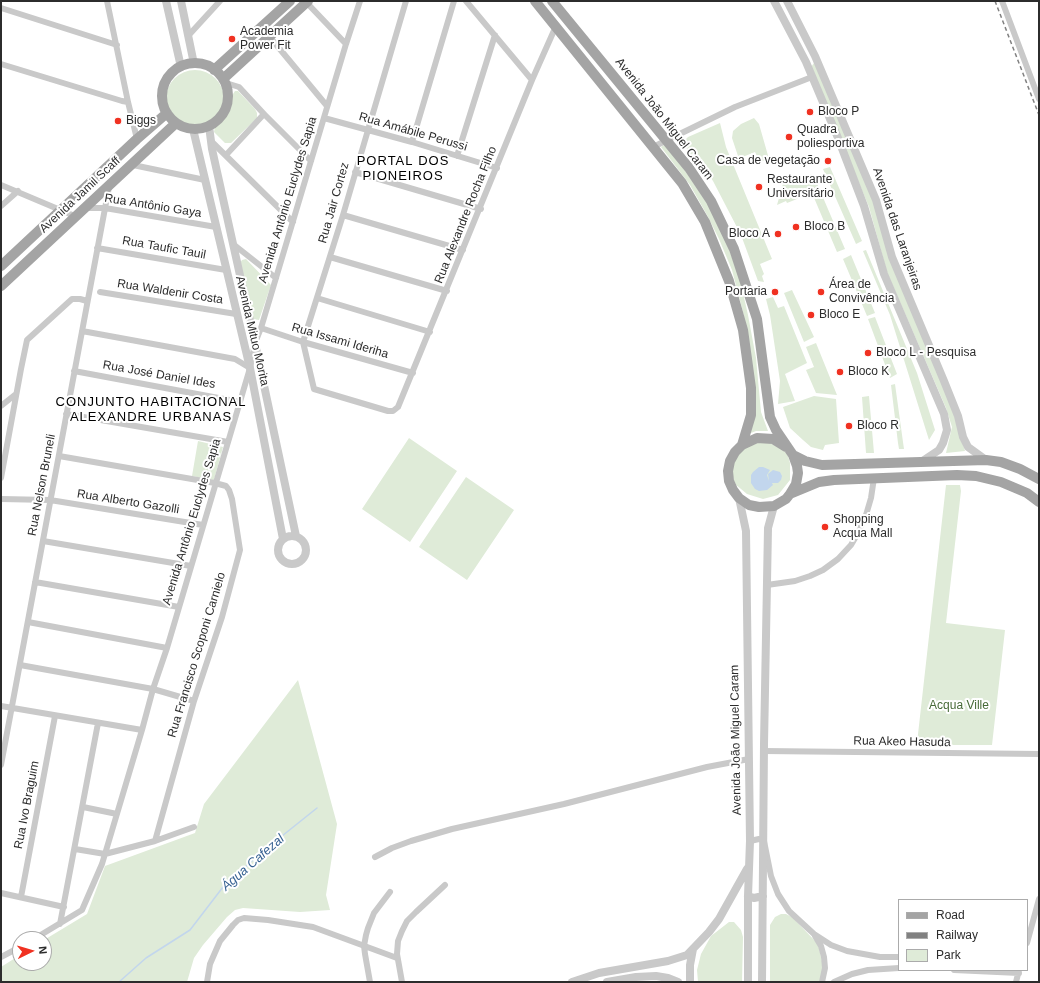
<!DOCTYPE html>
<meta charset="utf-8">
<style>
body{margin:0}
#map{position:relative;width:1040px;height:983px;overflow:hidden;background:#fff;font-family:Helvetica,sans-serif}
canvas{display:block}
.frame{position:absolute;inset:0;border:2px solid #2c2c2c;pointer-events:none}
.legend{position:absolute;left:898px;top:899px;width:130px;height:72px;box-sizing:border-box;background:#fff;border:1px solid #ababab;margin:0;padding:5px 7px;list-style:none;font-size:12px;color:#2c2c2c}
.legend li{display:flex;align-items:center;gap:8px;height:20px}
.legend b{width:20px;border:1px solid #ababab}
.north{position:absolute;left:12px;top:931px;width:40px;height:40px;box-sizing:border-box;background:#fff;border:1px solid #ababab;border-radius:50%;rotate:85deg;font-size:11px;font-weight:700;line-height:16px;text-align:center;color:#2c2c2c}
.north::after{content:'';display:block;margin:auto;width:14px;height:18px;background:#f03121;clip-path:polygon(50% 0,100% 100%,50% 72%,0 100%)}
</style>
<div id="map">
<canvas width="1040" height="983"></canvas>
<div class="frame"></div>
<ul class="legend">
<li><b style="height:5px;background:#a4a4a4"></b>Road</li>
<li><b style="height:5px;background:#818181"></b>Railway</li>
<li><b style="height:11px;background:#dfebd8"></b>Park</li>
</ul>
<div class="north">N</div>
</div>
<script>
const ctx = document.querySelector('canvas').getContext('2d');
ctx.lineJoin = 'round';
function paint(path, color) { ctx.fillStyle = color; ctx.fill(path, 'evenodd'); }
const toPath = rows => new Path2D(rows.map(r => 'M' + r).join(''));
function trace(path, color, width, dash) { ctx.strokeStyle = color; ctx.lineWidth = width; ctx.lineCap = dash ? 'butt' : 'round'; ctx.setLineDash(dash || []); ctx.stroke(path); }
function drawText(font, color, halo, rows, align = 'center') {
  ctx.font = font + ' Helvetica,sans-serif'; ctx.lineWidth = 4; ctx.setLineDash([]); ctx.textBaseline = 'middle'; ctx.strokeStyle = halo; ctx.fillStyle = color; for (const [text, x, y, turn = 0] of rows) {
    ctx.save(); ctx.translate(x, y); ctx.rotate((+turn || 0) * Math.PI / 180); ctx.textAlign = isNaN(turn) ? turn : align; if (halo) ctx.strokeText(text, 0, 0); ctx.fillText(text, 0, 0); ctx.restore();
  }
}
const green = toPath([
 [814,63,830,97,874,200,957,422,965,451,946,453,952,427,946,408,887,272,869,207,811,67],
 '166 99a29 29 0 1 1 58 0a29 29 0 1 1-58 0Z',
 [235,91,238,91,255,109,257,113,257,118,231,143,225,143,214,132,215,126,227,113,233,94],
 [754,118,759,124,769,159,760,162,755,152,740,158,738,156,732,138,733,131,741,124],
 [720,123,726,147,772,259,760,264,764,274,762,276,764,282,758,281,741,235,713,181,700,162,697,164,685,146,685,140,688,137],
 [664,145,675,156,711,209,729,249,741,284,748,315,756,358,761,412,768,431,756,431,751,433,744,316,732,270,719,239,707,215,690,185,661,147],
 [830,167,862,241,856,244,823,169],
 [813,174,845,249,837,252,812,193,787,203,786,201,777,205,784,180],
 [866,250,917,373,935,430,929,440,890,315,863,251],
 [851,255,875,313,867,316,843,259],
 [246,259,271,285,259,320,253,319,240,263,242,260],
 [792,290,814,337,804,342,784,293],
 [773,297,778,308,784,306,807,363,785,374,795,401,778,404,780,381,770,315,766,299],
 [875,317,897,374,890,378,868,319],
 [816,343,837,395,816,393,806,370,814,367,806,347],
 [895,384,903,442,904,449,899,449,898,443,891,385],
 [814,396,836,399,839,443,825,445,823,450,811,447,803,440,790,428,783,407],
 [869,396,874,453,866,453,862,397],
 [409,438,457,471,410,542,362,509],
 [198,441,223,447,214,480,192,476],
 [768,442,784,450,788,456,790,463,790,480,778,495,763,499,747,494,741,489,736,485,734,481,732,472,735,458,746,444],
 [466,477,514,510,467,580,419,547],
 [946,485,960,485,961,491,946,623,1005,630,992,745,925,745,917,743],
 [298,680,337,824,326,895,330,910,300,912,243,908,235,910,227,917,203,945,194,958,187,982,1,982,1,967,20,955,20,963,44,963,44,940,87,914,105,866,195,833,204,804],
 [781,914,786,914,792,917,818,944,823,966,820,982,770,982,770,925,775,917],
 [729,922,734,922,741,930,743,937,742,982,698,982,697,970,701,954,711,936]
]);
const water = toPath([
 [759,467,763,467,770,470,767,475,769,481,768,474,773,470,780,472,782,476,781,480,778,483,772,483,773,485,767,490,759,491,755,489,751,483,751,475,753,472]
]);
const stream = toPath([
 [119,982,146,958,190,930,223,887,262,852,317,808]
]);
const minor = toPath([
 [107,1,128,102,137,139],
 [406,1,343,215,303,342,314,389,388,411,393,411,398,407,532,80,556,26],
 [466,1,532,80],
 [1002,1,1039,99],
 [306,2,346,44],
 [1,8,117,45],
 [188,36,220,1],
 [269,36,327,106],
 [1,64,122,101,128,102],
 [226,83,239,87,264,114,311,161],
 [324,118,412,142,497,168],
 [211,141,293,222],
 [412,142,454,1],
 [653,147,735,107,812,77],
 [226,155,264,114],
 [457,156,495,35],
 [133,165,205,180],
 [355,172,481,209],
 [1,185,77,217],
 [1,206,18,191],
 [86,208,105,208,216,227],
 [343,215,463,250],
 [233,244,276,278],
 [97,248,226,270],
 [330,257,447,291],
 [100,292,236,314],
 [317,298,430,332],
 [261,328,303,342,413,373],
 [82,331,235,359,250,368],
 [74,371,240,402],
 [1,406,16,394],
 [66,414,228,442],
 [59,456,215,483,226,486,229,490,232,499,240,550,222,617,194,701,155,841],
 [1,478,21,369,27,340,72,299,80,299,87,301],
 [1,499,50,500,203,525],
 [43,541,191,566],
 [35,582,179,607],
 [767,585,795,581,810,576,823,570,838,559,851,545,858,533,866,515,871,498,874,478],
 [28,622,167,648],
 [20,665,153,689,194,701],
 [1,706,142,730],
 [764,751,1039,754],
 [1,765,109,187],
 [83,807,117,814],
 [750,841,759,839,764,841,771,876,778,894,789,911,814,934,831,945,847,951,880,957,899,957],
 [75,849,105,854,155,841,194,827],
 [375,857,392,848,411,841,452,829,564,804,707,767,749,759],
 [1,893,64,907],
 [21,897,55,716],
 [60,924,98,723],
 [815,936,821,946,824,957,825,968,822,982],
 [34,939,82,910,102,864,142,730,153,689,167,648,250,368,255,343,261,328,346,44,360,1],
 [1027,943,1039,899],
 [1,957,20,947],
 [954,970,1019,973],
 [207,982,210,964,220,941,233,925,238,920,244,918,268,920,313,927,397,958],
 [370,982,365,954,364,946,366,935,368,928,374,913,390,892],
 [402,982,397,954,398,941,402,931,407,921,416,912,445,885],
 [834,982,852,974,868,970,899,968],
 [1016,982,1019,970]
]);
const tertiary = toPath([
 [166,1,181,67],
 [181,1,194,64],
 [774,1,806,62,838,138,864,206,884,274,944,414,947,430,943,443,939,450,921,462],
 [787,1,815,56,876,200,892,257,944,381,958,416,963,437,968,447,986,460],
 [209,126,212,149,255,343,296,536],
 [193,129,250,368,283,539],
 [739,498,746,531,750,841,748,896,748,982],
 '278 550a14 14 0 1 1 28 0a14 14 0 1 1-28 0Z',
 [748,896,754,898,763,896],
 [572,982,599,973,668,961,687,955,709,932,719,919,747,869],
 [607,982,636,977,656,976,668,978,678,982],
 [690,982,690,965,693,949],
 [762,982,764,744,768,528,774,506]
]);
const primary = toPath([
 [535,1,682,183,705,222,729,281,743,330,751,388,751,415,742,445],
 [552,1,689,168,711,201,734,249,757,319,770,417,776,430,793,455,797,466,798,473,796,484,790,494,786,499,774,506,759,507,749,505,739,498,733,490,729,481,728,471,730,461,735,452,742,445,757,438,773,439,786,447],
 '162 96a33 33 0 1 1 66 0a33 33 0 1 1-66 0Z',
 [214,70,290,1],
 [223,79,308,1],
 [1,266,137,139,167,113],
 [1,286,176,123],
 [793,455,805,461,822,465,986,460,1001,462,1020,469,1039,479],
 [790,494,819,482,834,480,957,475,976,476,1001,482,1027,493,1039,502]
]);
const rail = toPath([
 [995,1,1039,115]
]);
const markers = [
 [232,39,4,"#f03121"],
 [810,112,4,"#f03121"],
 [118,121,4,"#f03121"],
 [789,137,4,"#f03121"],
 [828,161,4,"#f03121"],
 [759,187,4,"#f03121"],
 [796,227,4,"#f03121"],
 [778,234,4,"#f03121"],
 [775,292,4,"#f03121"],
 [821,292,4,"#f03121"],
 [811,315,4,"#f03121"],
 [868,353,4,"#f03121"],
 [840,372,4,"#f03121"],
 [849,426,4,"#f03121"],
 [825,527,4,"#f03121"]
];
const poiNames = [
 ["Academia",240,32],
 ["Power Fit",240,46],
 ["Bloco P",818,112],
 ["Biggs",126,121],
 ["Quadra",797,130],
 ["poliesportiva",797,144],
 ["Casa de vegetação",820,161,"right"],
 ["Restaurante",767,180],
 ["Universitário",767,194],
 ["Bloco B",804,227],
 ["Bloco A",770,234,"right"],
 ["Área de",829,285],
 ["Convivência",829,299],
 ["Portaria",767,292,"right"],
 ["Bloco E",819,315],
 ["Bloco L - Pesquisa",876,353],
 ["Bloco K",848,372],
 ["Bloco R",857,426],
 ["Shopping",833,520],
 ["Acqua Mall",833,534]
];
const streetNames = [
 ["Avenida João Miguel Caram",664,119,52],
 ["Rua Amábile Perussi",413,132,16],
 ["Avenida Jamil Scaff",80,195,-43],
 ["Avenida Antônio Euclydes Sapia",288,200,-73],
 ["Rua Jair Cortez",334,203,-74],
 ["Rua Antônio Gaya",153,206,9],
 ["Rua Alexandre Rocha Filho",466,215,-68],
 ["Avenida das Laranjeiras",897,229,71],
 ["Rua Taufic Tauil",164,248,10],
 ["Rua Waldenir Costa",170,292,9],
 ["Avenida Mituo Morita",252,331,77],
 ["Rua Issami Ideriha",340,341,16],
 ["Rua José Daniel Ides",159,375,10],
 ["Rua Nelson Bruneli",42,485,-79],
 ["Rua Alberto Gazolli",128,502,9],
 ["Avenida Antônio Euclydes Sapia",192,522,-73],
 ["Rua Francisco Scoponi Carnielo",197,655,-73],
 ["Avenida João Miguel Caram",736,740,-91],
 ["Rua Akeo Hasuda",902,742,1],
 ["Rua Ivo Braguim",27,805,-79]
];
const parkNames = [
 ["Acqua Ville",959,706]
];
const neighbourhoodNames = [
 ["PORTAL DOS",403,161],
 ["PIONEIROS",403,176],
 ["CONJUNTO HABITACIONAL",151,402],
 ["ALEXANDRE URBANAS",151,417]
];
const waterNames = [
 ["Água Cafezal",253,863,-41]
];
paint(green, '#dfebd8');
paint(water, '#c2d6ed');
trace(stream, '#c2d6ed', 1.5);
trace(minor, '#c9c9c9', 6);
trace(tertiary, '#c9c9c9', 8);
trace(primary, '#a4a4a4', 10);
trace(rail, '#818181', 1.5, [4, 3]);
for (const [x, y, r, color] of markers) { const dot = new Path2D(); dot.arc(x, y, r, 0, 2 * Math.PI); ctx.fillStyle = color; ctx.fill(dot); trace(dot, '#fff', 1.5); }
drawText('12px', '#2c2c2c', '#fff', poiNames, 'left');
drawText('12px', '#2c2c2c', '#fff', streetNames);
drawText('12px', '#476a37', '#fff', parkNames);
ctx.letterSpacing = '1px';
drawText('13px', '#000', '#fff', neighbourhoodNames);
ctx.letterSpacing = '0px';
drawText('italic 13px', '#366192', '#fff', waterNames);
</script>
